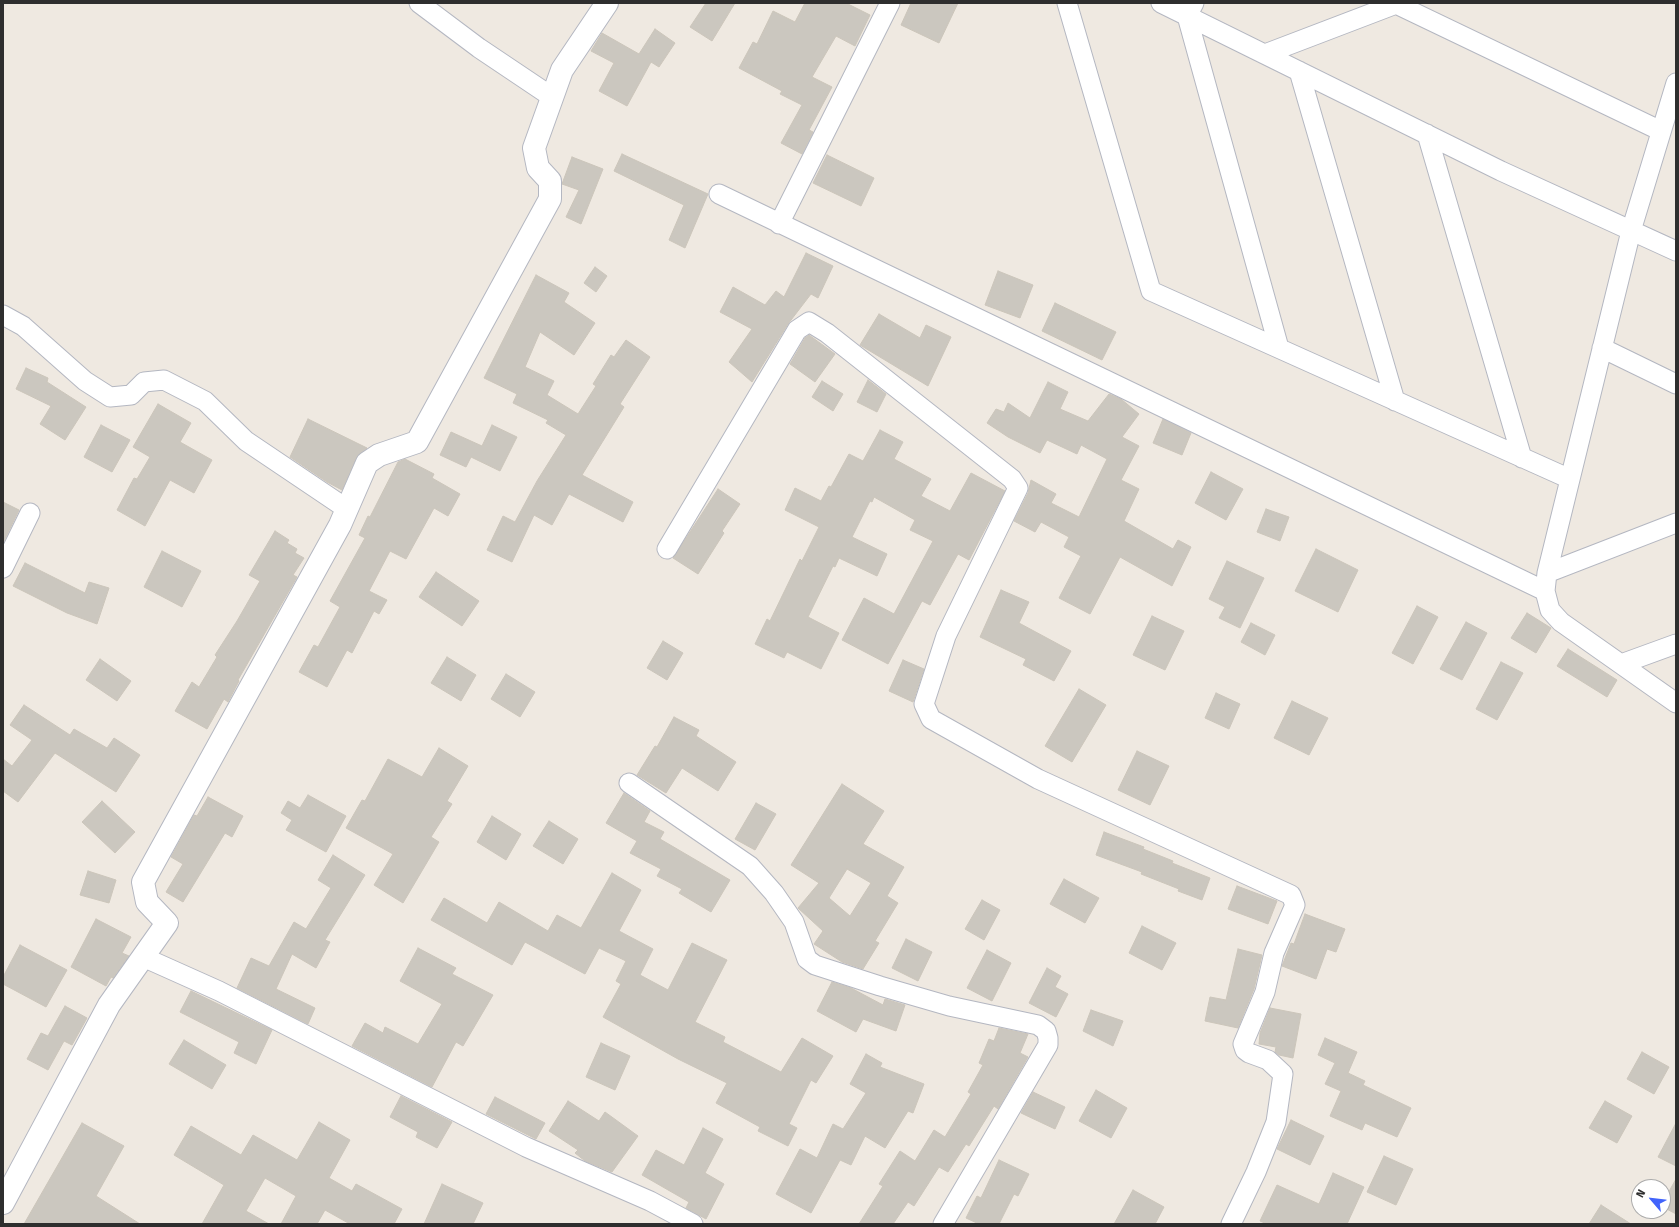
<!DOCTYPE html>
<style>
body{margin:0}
#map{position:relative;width:1679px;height:1227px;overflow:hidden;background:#efe9e1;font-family:"Fira Sans",sans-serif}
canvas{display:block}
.frame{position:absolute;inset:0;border:4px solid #2e2e2e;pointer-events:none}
.north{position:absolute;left:1631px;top:1179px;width:40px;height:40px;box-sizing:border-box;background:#fff;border:1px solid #ababab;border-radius:50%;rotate:298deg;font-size:11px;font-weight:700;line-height:16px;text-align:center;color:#2e2e2e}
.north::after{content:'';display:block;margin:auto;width:14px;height:18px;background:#4264fb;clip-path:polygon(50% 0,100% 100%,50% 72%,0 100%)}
</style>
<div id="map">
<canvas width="1679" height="1227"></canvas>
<div class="frame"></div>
<div class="north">N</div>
</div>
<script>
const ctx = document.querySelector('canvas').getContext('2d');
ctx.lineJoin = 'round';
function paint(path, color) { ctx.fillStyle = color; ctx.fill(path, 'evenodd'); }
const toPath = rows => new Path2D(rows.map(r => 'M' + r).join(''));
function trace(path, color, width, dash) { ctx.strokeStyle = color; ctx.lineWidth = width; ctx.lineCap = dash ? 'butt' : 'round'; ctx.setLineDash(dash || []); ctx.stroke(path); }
const building = toPath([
 [706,3,735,3,712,41,690,27,706,3],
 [805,3,846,3,870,15,855,46,836,36,812,77,832,87,809,130,813,132,802,154,781,143,802,105,780,94,782,91,739,68,753,42,757,44,773,11,795,22,805,3],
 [911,3,958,3,939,43,901,25,911,3],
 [655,29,675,43,659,67,651,62,627,106,599,91,614,63,591,51,602,33,639,54,655,29],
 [622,154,708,194,685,248,669,240,684,205,614,171,622,154],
 [827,155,874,178,861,206,813,183,827,155],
 [572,157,603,169,581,224,566,217,579,190,562,184,572,157],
 [806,253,833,266,818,298,811,294,788,324,752,382,729,362,752,329,720,312,733,287,765,305,776,291,784,297,806,253],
 [595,267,607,276,596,292,584,283,595,267],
 [998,271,1033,285,1020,318,985,305,998,271],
 [536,275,569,293,564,302,595,323,574,355,540,332,525,367,554,381,547,395,578,414,596,386,593,384,611,355,614,357,626,340,650,357,620,404,624,407,582,475,633,502,623,522,569,494,552,525,534,515,512,562,487,550,503,516,515,522,537,481,566,435,546,423,548,420,513,403,517,394,484,378,536,275],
 [1055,303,1116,332,1102,360,1042,331,1055,303],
 [879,314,920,338,926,325,951,337,928,386,860,345,879,314],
 [809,335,835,354,815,382,790,364,805,338,809,335],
 [26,368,48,378,47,382,86,407,65,440,40,424,51,406,16,389,26,368],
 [868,380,886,394,877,412,857,402,868,380],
 [822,381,843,394,833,411,812,397,822,381],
 [1048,382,1068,392,1060,409,1088,421,1109,394,1121,399,1139,414,1122,437,1139,446,1121,480,1139,489,1124,521,1173,549,1178,540,1191,547,1172,586,1120,557,1090,614,1059,598,1081,556,1064,547,1069,537,1041,522,1035,532,1014,521,1028,493,1031,480,1056,494,1051,503,1079,517,1107,459,1081,445,1077,454,1047,440,1040,453,1008,437,987,423,996,409,1004,412,1008,403,1030,418,1048,382],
 [158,404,191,423,180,442,212,460,194,493,170,480,145,526,117,510,134,478,137,479,150,457,133,447,158,404],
 [308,419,367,448,356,458,342,490,327,482,290,457,308,419],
 [1163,419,1191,433,1182,455,1153,443,1163,419],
 [101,425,130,440,112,472,84,457,101,425],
 [492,425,517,437,500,471,471,457,466,467,440,455,451,432,482,446,492,425],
 [880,430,903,442,894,459,931,479,921,496,950,511,971,473,1005,491,969,560,958,554,930,605,922,601,888,664,842,640,864,598,894,614,933,541,910,530,915,520,874,497,872,502,870,501,852,537,887,554,877,576,839,558,835,567,833,566,808,617,839,633,821,669,787,652,784,658,755,644,767,619,770,621,800,559,802,561,819,527,785,510,795,488,821,501,829,486,831,487,849,454,863,461,880,430],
 [405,459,434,474,432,478,460,494,448,516,434,508,406,559,390,551,369,591,387,600,379,614,374,611,352,653,347,650,327,687,299,672,314,645,318,647,340,607,330,601,365,538,359,535,368,516,370,517,398,462,405,459],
 [1211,472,1243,489,1226,520,1195,503,1211,472],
 [718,489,740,504,722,531,724,533,698,574,673,558,718,489],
 [3,502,19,510,3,543,3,502],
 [1266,509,1289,517,1280,541,1257,532,1266,509],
 [275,531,289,540,287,543,297,549,295,553,304,558,293,575,297,577,238,680,239,681,228,702,224,699,207,729,175,711,192,682,199,687,217,657,215,655,237,621,260,581,249,575,275,531],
 [1316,549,1358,570,1338,612,1295,591,1316,549],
 [162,551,201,571,182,607,144,587,162,551],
 [1227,561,1264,578,1240,628,1219,618,1225,607,1209,599,1227,561],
 [25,563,85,593,89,582,109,588,97,624,67,613,13,586,25,563],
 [436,572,479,601,462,626,419,597,436,572],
 [1001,590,1029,602,1019,623,1071,651,1054,681,1023,665,1026,659,980,637,1001,590],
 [1417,606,1438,617,1413,664,1392,653,1417,606],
 [1527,613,1551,628,1536,653,1511,638,1527,613],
 [1152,616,1184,631,1165,670,1133,655,1152,616],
 [1466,622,1487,633,1462,680,1440,669,1466,622],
 [1251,623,1275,635,1265,655,1241,642,1251,623],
 [663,641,683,653,667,680,647,668,663,641],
 [1568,649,1617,680,1607,697,1557,666,1568,649],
 [447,657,476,675,461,701,431,683,447,657],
 [100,659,131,681,117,701,86,680,100,659],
 [903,660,924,669,913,702,889,691,903,660],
 [1501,662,1523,673,1497,720,1476,709,1501,662],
 [506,674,535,692,520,717,491,699,506,674],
 [1079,689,1106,705,1072,762,1045,746,1079,689],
 [1216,693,1240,704,1229,729,1205,718,1216,693],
 [1292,701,1328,718,1309,755,1274,738,1292,701],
 [24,705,70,735,74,729,107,748,114,738,140,755,116,792,55,753,18,802,3,791,3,759,12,766,32,740,10,725,24,705],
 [674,717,699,730,696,736,736,762,718,791,682,768,666,793,637,775,655,746,657,747,674,717],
 [439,748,468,766,447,801,452,804,431,837,439,842,403,903,374,885,393,854,346,828,362,800,365,801,388,759,422,777,439,748],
 [1137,751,1169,766,1150,805,1118,790,1137,751],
 [842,784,884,811,863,844,904,867,887,896,898,903,875,941,879,943,863,969,842,962,814,944,823,931,798,908,819,883,791,865,842,784],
 [847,869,871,883,850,916,829,898,847,869],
 [624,793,650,811,644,822,664,832,660,839,730,880,711,912,679,893,682,889,657,876,661,869,630,853,637,841,606,823,624,793],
 [308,795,346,816,326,852,286,830,292,820,281,813,288,801,300,808,308,795],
 [208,797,243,816,232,837,225,833,183,902,166,892,183,864,171,857,194,815,197,816,208,797],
 [102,801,135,832,115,853,82,822,102,801],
 [756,803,776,814,755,850,735,839,756,803],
 [492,816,521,834,506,860,477,842,492,816],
 [549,821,578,839,563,864,533,846,549,821],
 [1104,832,1144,847,1143,849,1173,861,1172,863,1210,878,1202,900,1178,891,1179,889,1141,874,1142,872,1096,855,1104,832],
 [333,855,365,875,325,940,330,942,316,968,292,954,276,989,315,1008,308,1024,237,988,251,958,269,966,294,922,306,929,331,888,318,880,333,855],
 [88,871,116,880,109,903,80,895,88,871],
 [612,873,641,890,619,931,653,949,640,975,668,990,692,943,727,960,695,1022,725,1037,723,1042,781,1072,802,1038,833,1056,816,1083,811,1080,789,1124,797,1128,788,1146,758,1131,760,1127,716,1103,727,1083,678,1059,603,1017,621,984,616,981,626,961,599,948,585,974,525,942,512,965,431,920,444,898,487,923,499,902,548,931,557,915,581,928,612,873],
 [1064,879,1099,898,1085,923,1050,904,1064,879],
 [1237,886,1277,901,1268,924,1228,909,1237,886],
 [982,900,1000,910,984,940,965,929,982,900],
 [1305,914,1345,929,1336,952,1327,949,1316,979,1282,966,1291,943,1294,944,1305,914],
 [96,919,131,937,122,953,129,956,113,978,111,977,106,986,71,967,96,919],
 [1142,926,1176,943,1162,970,1129,953,1142,926],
 [906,939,932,952,918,981,892,968,906,939],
 [20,945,67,970,46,1007,3,984,3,977,20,945],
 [418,948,456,968,452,974,493,995,463,1046,456,1042,432,1087,352,1046,365,1023,383,1033,385,1027,418,1044,442,1004,400,981,418,948],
 [1238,949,1262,955,1254,989,1238,1028,1205,1021,1210,997,1226,1000,1238,949],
 [987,950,1011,963,992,1001,967,988,987,950],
 [1047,968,1061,976,1055,987,1068,994,1056,1017,1029,1003,1047,968],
 [832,982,851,988,883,1005,885,999,905,1005,896,1031,863,1019,856,1032,817,1011,832,982],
 [191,991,272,1030,256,1064,234,1053,239,1042,180,1012,191,991],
 [65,1006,87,1018,72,1045,64,1041,48,1070,27,1059,41,1033,48,1036,65,1006],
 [1270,1008,1301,1014,1293,1058,1279,1055,1275,1052,1276,1047,1259,1044,1260,1033,1270,1008],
 [1091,1010,1123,1021,1113,1046,1083,1031,1091,1010],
 [999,1028,1028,1034,1020,1053,1028,1057,998,1109,994,1106,969,1146,966,1144,948,1172,939,1167,914,1206,908,1202,893,1224,859,1224,883,1186,879,1184,900,1151,915,1161,934,1130,945,1137,971,1094,968,1092,983,1065,979,1063,989,1039,994,1041,999,1028],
 [1325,1038,1357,1052,1348,1073,1365,1081,1363,1085,1411,1108,1397,1137,1365,1123,1362,1130,1330,1116,1341,1091,1325,1084,1335,1063,1318,1055,1325,1038],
 [184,1040,226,1065,212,1089,169,1064,184,1040],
 [601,1043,630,1056,615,1090,586,1077,601,1043],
 [1642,1052,1669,1067,1654,1094,1627,1079,1642,1052],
 [866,1054,882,1063,880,1067,924,1084,913,1113,908,1111,885,1148,865,1136,851,1165,840,1160,811,1213,776,1194,800,1149,817,1158,833,1124,843,1129,866,1093,850,1084,866,1054],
 [1096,1090,1127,1108,1111,1138,1079,1121,1096,1090],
 [1033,1092,1065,1107,1055,1129,1021,1113,1033,1092],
 [401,1096,452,1122,437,1148,416,1137,418,1132,390,1117,401,1096],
 [495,1097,545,1123,536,1139,486,1114,495,1097],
 [568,1101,599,1121,605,1112,638,1136,612,1172,585,1161,575,1153,578,1150,549,1131,568,1101],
 [1605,1101,1632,1116,1617,1143,1589,1128,1605,1101],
 [1291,1120,1324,1136,1310,1165,1277,1149,1291,1120],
 [319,1122,350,1140,329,1178,352,1191,356,1184,402,1209,394,1224,350,1224,325,1210,317,1224,281,1224,296,1196,265,1178,246,1211,269,1224,202,1224,224,1185,174,1155,191,1126,241,1155,253,1135,297,1160,319,1122],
 [82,1123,124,1146,96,1196,140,1224,24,1224,82,1123],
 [1676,1123,1676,1166,1658,1157,1676,1123],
 [703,1128,723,1139,705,1173,724,1184,706,1219,686,1208,689,1202,642,1175,656,1150,684,1165,703,1128],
 [1384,1156,1413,1169,1396,1205,1367,1192,1384,1156],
 [999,1160,1029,1174,1018,1196,1014,1194,999,1224,979,1224,966,1218,977,1196,981,1198,999,1160],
 [1333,1173,1364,1187,1347,1224,1267,1224,1260,1221,1277,1185,1319,1204,1333,1173],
 [1676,1179,1676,1214,1663,1207,1663,1202,1676,1179],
 [442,1184,483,1203,473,1224,424,1224,442,1184],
 [1133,1190,1164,1207,1155,1224,1114,1224,1133,1190],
 [1601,1205,1631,1224,1589,1224,1601,1205]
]);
const minor = toPath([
 [419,3,479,48,552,97],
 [1067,3,1151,291,1570,479],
 [1161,3,1501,171,1676,251],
 [1194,3,1187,16,1279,348],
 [1265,54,1396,4,1661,131],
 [1299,71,1395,401],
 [1676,83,1631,231,1547,573,1545,591,1550,610,1561,622,1676,703],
 [1427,134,1522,458],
 [719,194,1545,591],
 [779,224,890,3],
 [3,315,23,326,85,381,110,397,131,395,144,382,164,380,205,401,246,441,347,509],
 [1602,348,1676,384],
 [667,549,797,330,809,322,827,333,1012,479,1018,488,946,636,924,704,931,719,1038,779,1291,895,1295,905,1274,953,1265,992,1243,1044,1245,1050,1249,1053,1268,1060,1283,1074,1276,1122,1256,1172,1231,1224],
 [3,568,30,513],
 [1547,573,1676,523],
 [1621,664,1676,644],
 [629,783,750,866,774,893,794,922,807,959,815,965,880,986,949,1006,1038,1025,1046,1031,1048,1038,1048,1045,943,1224],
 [143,957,219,991,526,1147,650,1201,693,1224]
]);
const tertiary = toPath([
 [3,1203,109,1005,167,923,147,902,143,882,340,525,367,463,379,455,417,442,550,199,550,181,538,168,534,148,562,70,607,3]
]);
paint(building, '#cbc7bf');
trace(building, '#cbc5ba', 1);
trace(minor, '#b4b7c1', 21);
trace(tertiary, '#b4b7c1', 24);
trace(minor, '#fff', 19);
trace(tertiary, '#fff', 22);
</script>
